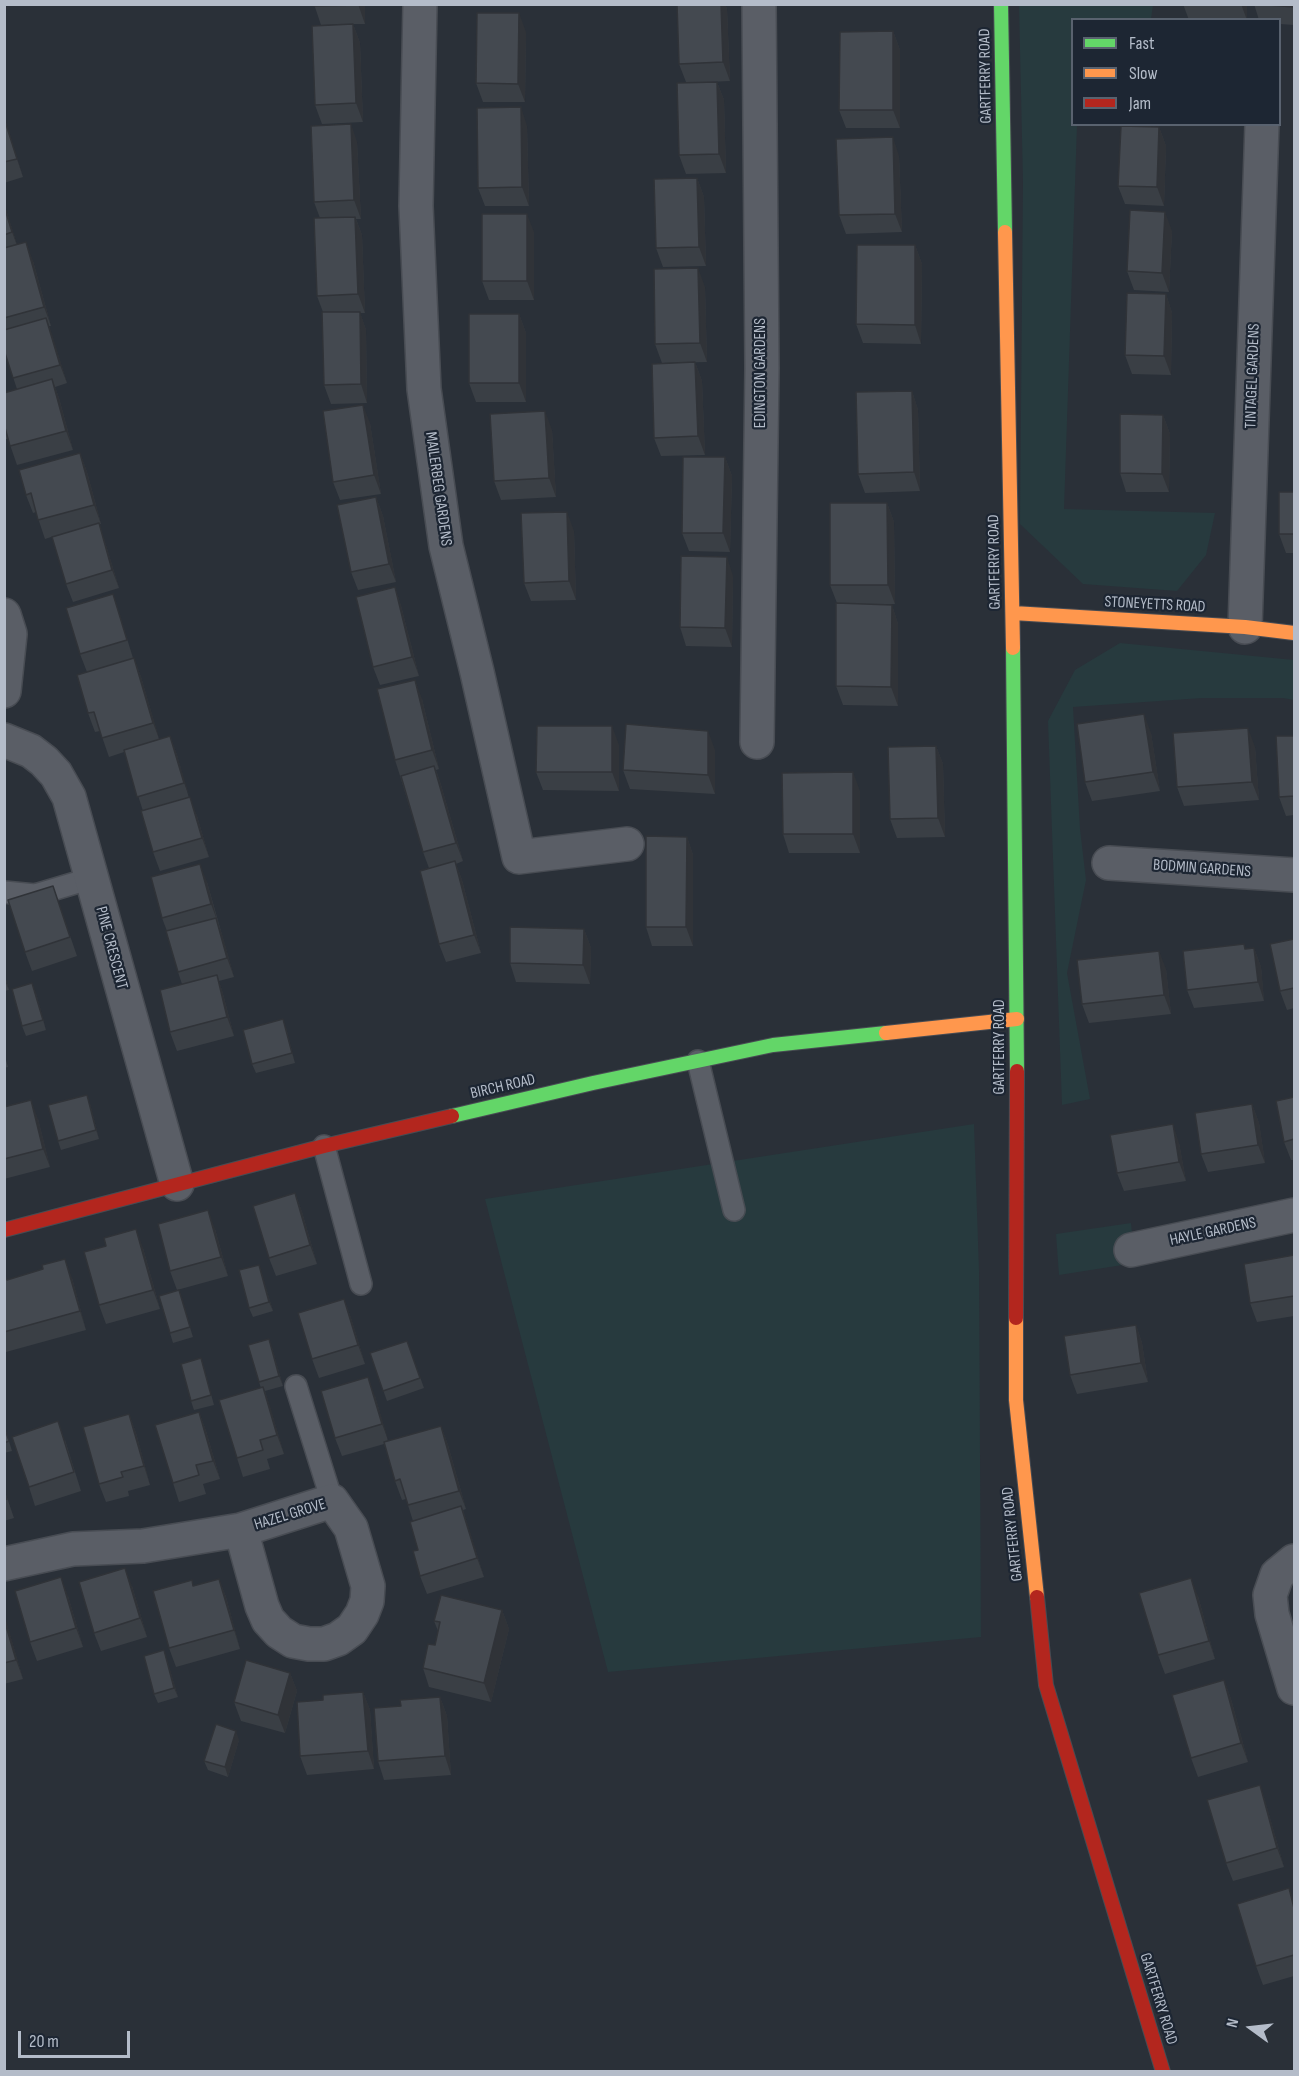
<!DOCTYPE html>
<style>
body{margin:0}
#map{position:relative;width:1299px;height:2076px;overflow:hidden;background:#2a3038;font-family:"Sofia Sans Condensed",sans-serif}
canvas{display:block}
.frame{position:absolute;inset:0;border:6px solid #b4bcc9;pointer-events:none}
.legend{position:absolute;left:1071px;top:18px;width:210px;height:108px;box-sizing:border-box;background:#1d2633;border:2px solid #59626f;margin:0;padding:8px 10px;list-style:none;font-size:18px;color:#b4bcc9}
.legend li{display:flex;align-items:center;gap:12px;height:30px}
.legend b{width:30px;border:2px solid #59626f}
.north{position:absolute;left:1221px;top:1998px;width:60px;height:60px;-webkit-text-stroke:4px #1d2633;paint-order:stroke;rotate:285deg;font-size:16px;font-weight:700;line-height:24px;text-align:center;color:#b4bcc9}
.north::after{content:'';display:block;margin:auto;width:21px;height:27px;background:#b4bcc9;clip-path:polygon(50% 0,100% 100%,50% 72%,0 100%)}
.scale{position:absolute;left:18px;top:2031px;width:112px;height:27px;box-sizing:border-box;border:3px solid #b4bcc9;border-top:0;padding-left:8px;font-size:18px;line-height:21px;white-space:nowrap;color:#b4bcc9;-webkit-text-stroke:4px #1d2633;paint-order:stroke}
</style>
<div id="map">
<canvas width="1299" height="2076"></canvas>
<div class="frame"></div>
<ul class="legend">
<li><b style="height:8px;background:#63d668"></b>Fast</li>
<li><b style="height:8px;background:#ff974d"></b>Slow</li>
<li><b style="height:8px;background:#b3261e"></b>Jam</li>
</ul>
<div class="north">N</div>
<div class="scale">20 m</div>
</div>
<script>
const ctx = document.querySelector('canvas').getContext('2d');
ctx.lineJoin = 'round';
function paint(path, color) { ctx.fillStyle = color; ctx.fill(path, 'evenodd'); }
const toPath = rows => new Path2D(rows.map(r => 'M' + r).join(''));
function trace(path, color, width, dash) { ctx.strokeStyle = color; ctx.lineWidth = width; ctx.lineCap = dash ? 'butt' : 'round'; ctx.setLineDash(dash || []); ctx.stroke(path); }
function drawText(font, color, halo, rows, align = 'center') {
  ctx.font = font + ' "Sofia Sans Condensed",sans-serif'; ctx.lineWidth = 4.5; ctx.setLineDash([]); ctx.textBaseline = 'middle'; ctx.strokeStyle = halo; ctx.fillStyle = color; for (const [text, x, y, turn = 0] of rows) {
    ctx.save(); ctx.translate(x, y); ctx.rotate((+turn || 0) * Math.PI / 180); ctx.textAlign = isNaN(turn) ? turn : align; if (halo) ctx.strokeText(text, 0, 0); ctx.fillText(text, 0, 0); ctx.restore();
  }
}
const green = toPath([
 [1019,5,1153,5,1151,19,1072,20,1072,124,1077,125,1064,509,1215,513,1206,555,1177,591,1083,584,1020,524,1023,182],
 [1120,643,1294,660,1294,700,1283,698,1202,698,1073,707,1080,829,1086,880,1067,973,1090,1099,1062,1105,1048,721,1075,670],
 [974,1124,979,1271,981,1637,608,1672,485,1199],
 [1131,1223,1135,1263,1059,1275,1056,1234]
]);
const lane = toPath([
 [4,892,35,895,92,878],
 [698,1061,734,1210],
 [324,1146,361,1284],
 [296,1386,332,1501]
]);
const street = toPath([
 [420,4,416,206,424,389,446,546,477,672,519,857,627,844],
 [4,615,10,634,4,691],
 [1245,627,1262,124],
 [4,740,31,751,44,761,56,774,69,797,177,1184],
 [757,742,762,368,759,4],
 [1109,863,1294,875],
 [1131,1250,1294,1215],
 [1294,1561,1277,1575,1270,1595,1272,1614,1294,1688],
 [4,1564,73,1549,143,1546,241,1530,332,1501,351,1528,368,1586,367,1601,362,1614,352,1629,338,1639,324,1644,309,1644,293,1641,279,1632,268,1620,262,1606,241,1530]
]);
const fast = toPath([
 [1001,4,1005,232],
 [1013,648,1017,1071],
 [452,1116,593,1083,773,1045,886,1033]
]);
const slow = toPath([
 [1005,232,1013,648],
 [1013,613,1245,627,1294,633],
 [886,1033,1017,1019],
 [1016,1318,1016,1400,1037,1597]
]);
const jam = toPath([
 [4,1230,324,1146,452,1116],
 [1016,1318,1017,1071],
 [1037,1597,1046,1685,1163,2072]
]);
const wall = toPath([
 [314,4,365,4,365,24,353,24,360,43,363,122,322,124,315,105,352,24,321,25],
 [677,4,725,4,727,9,730,81,707,82,717,82,724,100,726,173,686,174,679,155,686,82,679,64],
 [1183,4,1247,4,1247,20,1189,20],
 [1254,4,1294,4,1294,25,1280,24,1280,20,1259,20],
 [893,31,900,50,900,128,846,128,839,110],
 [526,32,525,102,483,102,476,83],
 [4,117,23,177,4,183],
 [527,126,529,206,485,206,478,188],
 [1159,127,1166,146,1164,206,1125,204,1118,186],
 [357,142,361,219,356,219,362,235,365,313,360,313,366,330,367,403,331,404,324,385,323,312,317,296,320,218,314,202],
 [899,156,902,232,846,234,839,215],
 [697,178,704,197,706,266,663,267,656,248],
 [4,203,17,245,33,261,51,326,49,326,67,383,55,387,59,398,73,450,17,465,8,439,4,439,4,393,17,389,4,350],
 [1172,231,1169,292,1134,290,1127,271],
 [534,232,534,300,489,300,482,281],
 [915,245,922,264,921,344,863,343,856,324],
 [705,287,707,362,662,363,655,344],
 [1166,294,1172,313,1171,375,1132,374,1125,355],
 [519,314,526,333,526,402,476,402,469,383],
 [695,362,702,381,705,455,661,456,654,438],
 [912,391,918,410,920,491,865,493,858,474],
 [1163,415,1170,434,1169,492,1126,492,1120,473],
 [370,423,381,494,340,500,333,482],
 [552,430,556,497,501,500,494,481],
 [80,453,87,472,101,524,99,524,105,542,119,588,73,602,66,584,54,536,45,539,36,512,33,513,26,495],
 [725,457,732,476,730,552,689,551,682,533],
 [1294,492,1294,553,1286,553,1279,534],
 [376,497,383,516,396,582,358,590,351,572],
 [887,503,894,522,895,604,872,604,892,605,898,624,898,706,843,705,836,686,837,603,830,585],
 [574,531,576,600,531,601,524,583],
 [733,576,732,647,686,646,680,627],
 [395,587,401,606,419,676,380,685,373,667],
 [119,613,133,658,134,658,141,677,159,739,170,736,177,755,189,798,197,816,209,857,160,871,153,852,143,811,124,752,109,757,100,731,95,732,88,713,87,672,80,654],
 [422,699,439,769,436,770,441,785,463,861,456,864,462,880,481,953,446,962,439,944,429,868,423,852,401,779,395,760],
 [1151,733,1160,791,1092,801,1085,782],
 [1294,736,1294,815,1286,816,1279,797],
 [619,745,619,791,543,790,536,772],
 [936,746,943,764,945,837,897,838,890,819],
 [1255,747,1259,800,1184,806,1177,787],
 [715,750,715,794,630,789,623,770],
 [860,791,860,853,789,853,783,834],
 [687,837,693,855,693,946,652,946,646,927],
 [207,882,234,977,219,981,223,994,234,1036,177,1051,170,1032,182,984,178,972,167,931,162,918],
 [53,886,77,956,32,971,25,952],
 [584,929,591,948,590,984,516,982,510,963],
 [1294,939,1294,1008,1287,1010,1280,991],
 [1254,948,1261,967,1264,1001,1194,1008,1187,990,1246,949],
 [1166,969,1171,1014,1089,1023,1082,1004],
 [4,973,9,990,4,991],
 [36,993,46,1030,26,1036,22,1026],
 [286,1028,295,1063,256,1073,252,1064],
 [4,1053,8,1067,4,1068],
 [1294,1097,1294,1160,1291,1160,1284,1142],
 [90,1104,99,1139,61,1150,58,1141],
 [1252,1104,1259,1123,1265,1163,1208,1172,1201,1154],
 [4,1107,38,1119,50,1167,4,1179],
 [1179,1143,1186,1181,1124,1191,1117,1173],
 [295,1193,302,1212,317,1264,276,1276,269,1258],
 [215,1229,228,1276,177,1290,170,1271],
 [143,1248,160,1309,106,1324,99,1305],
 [1294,1255,1294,1316,1257,1322,1250,1303],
 [259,1265,273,1311,253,1317,249,1308],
 [43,1269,72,1278,86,1330,6,1352,4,1348,4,1274,7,1280],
 [179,1290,193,1337,173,1343,170,1333],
 [344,1299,351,1318,365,1364,319,1378,312,1359],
 [1136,1325,1142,1343,1148,1382,1077,1394,1070,1375],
 [407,1341,424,1388,387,1401,370,1353],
 [272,1348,283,1386,265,1391,284,1454,267,1459,270,1469,243,1477,237,1458,261,1388,259,1382],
 [204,1368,214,1405,194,1410,191,1401],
 [375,1396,388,1441,441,1426,448,1445,466,1509,463,1510,484,1577,427,1594,420,1576,418,1550,413,1521,406,1499,402,1500,395,1481,384,1444,342,1456,335,1438],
 [199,1412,206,1431,220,1479,203,1484,206,1494,179,1502,173,1483],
 [129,1414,136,1433,150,1485,128,1491,129,1496,106,1502,99,1484],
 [4,1425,12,1451,4,1453],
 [65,1440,81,1491,35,1506,29,1487],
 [4,1489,14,1518,4,1521],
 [219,1579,226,1597,240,1649,176,1667,169,1648,194,1586],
 [132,1586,147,1637,101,1651,94,1633],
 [68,1596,83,1647,37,1661,30,1642],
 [1198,1596,1215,1659,1165,1674,1158,1655],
 [502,1610,509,1629,491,1702,429,1687,423,1668,435,1645,438,1631,434,1621],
 [4,1615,23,1679,4,1684],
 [167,1660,178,1697,158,1703,154,1694],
 [290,1673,297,1691,285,1733,241,1721,234,1702],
 [1224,1680,1231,1699,1248,1762,1198,1777,1191,1758],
 [363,1692,370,1710,374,1769,307,1775,300,1756,323,1700],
 [440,1697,447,1716,451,1775,384,1780,378,1761,401,1706],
 [239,1740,228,1777,208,1770,204,1761],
 [1260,1785,1266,1804,1284,1867,1233,1881,1226,1863],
 [1294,1903,1294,1976,1263,1985,1256,1966]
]);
const shadedWall = toPath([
 [358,4,365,4,365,24],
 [721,4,725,4,727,9,730,81,723,62],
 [1241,4,1247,4,1247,20],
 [519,13,526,32,525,102,518,84],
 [353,24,360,43,363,122,356,103],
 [893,31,900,50,900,128,893,110],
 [717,82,724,100,726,173,719,154],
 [521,107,527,126,529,206,522,187],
 [4,117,9,131,23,177,17,159],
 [351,124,357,142,361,219,354,200],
 [1159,127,1166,146,1164,206,1157,187],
 [893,137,899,156,902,232,895,214],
 [697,178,704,197,706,266,699,247],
 [4,203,19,251,12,232,4,206],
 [1165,212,1172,231,1169,292,1162,273],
 [527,214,534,232,534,300,527,281],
 [355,217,362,235,365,313,358,294],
 [26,242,33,261,51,326,44,307],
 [915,245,922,264,921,344,915,325],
 [698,268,705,287,707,362,700,343],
 [1166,294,1172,313,1171,375,1164,356],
 [360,312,366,330,367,403,361,384],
 [519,314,526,333,526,402,519,383],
 [46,318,53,337,67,383,60,365],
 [695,362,702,381,705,455,698,436],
 [52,379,59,398,73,450,66,431],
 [912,391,918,410,920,491,914,472],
 [363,405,370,423,381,494,374,475],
 [545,411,552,430,556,497,549,478],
 [1163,415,1170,434,1169,492,1162,474],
 [80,453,87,472,101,524,94,505],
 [725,457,732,476,730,552,723,533],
 [376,497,383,516,396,582,389,564],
 [887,503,894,522,895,604,888,585],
 [567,512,574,531,576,600,569,581],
 [99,523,105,542,119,588,112,570],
 [727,557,733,576,732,647,725,628],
 [395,587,401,606,419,676,412,657],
 [892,605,898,624,898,706,891,687],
 [134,658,141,677,160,741,153,723],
 [415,680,422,699,439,769,432,750],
 [1144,714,1151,733,1160,791,1153,772],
 [612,726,619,745,619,791,612,772],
 [1248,728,1255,747,1259,800,1252,782],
 [708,731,715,750,715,794,708,775],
 [170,736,177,755,191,801,184,783],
 [936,746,943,764,945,837,938,818],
 [434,766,441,785,463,861,456,843],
 [853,772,860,791,860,853,853,834],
 [190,797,197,816,209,857,202,838],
 [687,837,693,855,693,946,686,927],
 [455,861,462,880,481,953,474,935],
 [200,864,207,882,218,923,211,904],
 [216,918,223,937,234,977,227,958],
 [584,929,591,948,590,984,583,965],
 [1254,948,1261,967,1264,1001,1258,982],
 [1159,951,1166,969,1171,1014,1164,995],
 [4,973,9,990,4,979],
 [217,975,223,994,234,1036,227,1017],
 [32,983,36,993,46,1030,43,1020],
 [283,1019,286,1028,295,1063,292,1053],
 [87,1095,90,1104,99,1139,96,1130],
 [31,1100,38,1119,50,1167,43,1149],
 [1252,1104,1259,1123,1265,1163,1258,1145],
 [1173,1124,1179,1143,1186,1181,1179,1162],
 [295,1193,302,1212,317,1264,310,1245],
 [208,1210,215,1229,228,1276,221,1257],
 [136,1229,143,1248,160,1309,153,1290],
 [65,1259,72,1278,86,1330,80,1311],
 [259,1265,262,1274,273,1311,269,1302],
 [179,1290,183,1300,193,1337,190,1327],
 [344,1299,351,1318,365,1364,358,1345],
 [1136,1325,1142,1343,1148,1382,1141,1363],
 [269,1339,272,1348,283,1386,279,1376],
 [368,1377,375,1396,389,1442,382,1424],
 [263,1387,270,1406,284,1454,277,1435],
 [199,1412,206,1431,220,1479,213,1461],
 [129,1414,136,1433,150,1485,144,1466],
 [441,1426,448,1445,466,1509,459,1491],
 [461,1506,468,1525,484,1577,477,1558],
 [125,1568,132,1586,147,1637,140,1618],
 [61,1577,68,1596,83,1647,76,1628],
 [1191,1578,1198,1596,1215,1659,1209,1641],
 [219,1579,226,1597,240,1649,234,1630],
 [502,1610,509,1629,491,1702,484,1683],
 [4,1615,6,1620,23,1679,16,1660,4,1619],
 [164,1650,167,1660,178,1697,174,1688],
 [290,1673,297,1691,285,1733,278,1715],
 [1224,1680,1231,1699,1248,1762,1241,1743],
 [363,1692,370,1710,374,1769,368,1751],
 [440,1697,447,1716,451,1775,445,1756],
 [236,1731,239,1740,228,1777,225,1767],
 [1260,1785,1266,1804,1284,1867,1277,1848]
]);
const building = toPath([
 [314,4,358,4,358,5,314,6,314,4],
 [677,4,721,4,723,62,679,64,677,4],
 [1256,4,1294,4,1294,7,1256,4],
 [477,13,519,13,518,84,476,83,477,13],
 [353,24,356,103,315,105,312,26,353,24],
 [893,31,893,110,839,110,840,32,893,31],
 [717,82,719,154,679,155,677,83,717,82],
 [521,107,522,187,478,188,477,108,521,107],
 [4,118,17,159,4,162,4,118],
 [351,124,354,200,314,202,311,126,351,124],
 [1121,126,1159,127,1157,187,1118,186,1121,126],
 [893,137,895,214,839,215,836,139,893,137],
 [697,178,699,247,656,248,654,179,697,178],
 [4,206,12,232,4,235,4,206],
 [1130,210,1165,212,1162,273,1127,271,1130,210],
 [482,214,527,214,527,281,482,281,482,214],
 [355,217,358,294,317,296,314,218,355,217],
 [26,242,44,307,4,318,4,248,26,242],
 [857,245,915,245,915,325,856,324,857,245],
 [698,268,700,343,655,344,654,269,698,268],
 [1127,293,1166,294,1164,356,1125,355,1127,293],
 [322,312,360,312,361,384,324,385,322,312],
 [469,314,519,314,519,383,469,383,469,314],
 [46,318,60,365,13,378,4,350,4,330,46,318],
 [695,362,698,436,654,438,652,364,695,362],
 [52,379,66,431,10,446,4,424,4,393,52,379],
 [912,391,914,472,858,474,856,392,912,391],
 [363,405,374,475,333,482,323,411,363,405],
 [545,411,549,478,494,481,490,414,545,411],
 [1120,414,1163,415,1162,474,1120,473,1120,414],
 [80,453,94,505,38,520,31,493,26,495,19,470,80,453],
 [683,457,725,457,723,533,682,533,683,457],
 [1279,492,1294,492,1294,534,1279,534,1279,492],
 [376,497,389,564,351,572,337,505,376,497],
 [830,503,887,503,888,585,830,585,830,503],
 [567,512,569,581,524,583,521,513,567,512],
 [99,523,112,570,66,584,52,537,99,523],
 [681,556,727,557,725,628,680,627,681,556],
 [395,587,412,657,373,667,356,597,395,587],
 [113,594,127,640,80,654,66,608,113,594],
 [836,603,892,605,891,687,836,686,836,603],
 [134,658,153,723,102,738,94,712,88,713,77,675,134,658],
 [415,680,432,750,395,760,377,689,415,680],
 [1144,714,1153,772,1085,782,1077,724,1144,714],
 [626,724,708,731,708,775,623,770,626,724],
 [537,726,612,726,612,772,536,772,537,726],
 [1248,728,1252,782,1177,787,1173,733,1248,728],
 [170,736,184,783,137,797,124,750,170,736],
 [1276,736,1294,736,1294,796,1279,797,1276,736],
 [936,746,938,818,890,819,888,747,936,746],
 [434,766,456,843,423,852,401,776,434,766],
 [853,772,853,834,783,834,782,773,853,772],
 [190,797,202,838,153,852,141,811,190,797],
 [646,836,687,837,686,927,646,927,646,836],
 [455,861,474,935,439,944,420,871,455,861],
 [200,864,211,904,162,918,151,877,200,864],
 [53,886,70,937,25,952,8,900,53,886],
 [216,918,227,958,178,972,166,931,216,918],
 [510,927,584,929,583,965,510,963,510,927],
 [1294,939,1294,988,1280,991,1270,944,1294,939],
 [1244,944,1245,949,1254,948,1258,982,1187,990,1183,951,1244,944],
 [1159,951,1164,995,1082,1004,1077,960,1159,951],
 [217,975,227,1017,170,1032,160,990,217,975],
 [32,983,43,1020,22,1026,12,989,32,983],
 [283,1019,292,1053,252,1064,243,1030,283,1019],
 [87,1095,96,1130,58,1141,48,1105,87,1095],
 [1294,1097,1294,1139,1284,1142,1276,1101,1294,1097],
 [31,1100,43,1149,4,1159,4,1107,31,1100],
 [1252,1104,1258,1145,1201,1154,1195,1113,1252,1104],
 [1173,1124,1179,1162,1117,1173,1110,1135,1173,1124],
 [295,1193,310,1245,269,1258,253,1206,295,1193],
 [208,1210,221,1257,170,1271,158,1224,208,1210],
 [136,1229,153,1290,99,1305,84,1252,106,1246,104,1238,136,1229],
 [1294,1255,1294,1296,1250,1303,1244,1264,1294,1255],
 [65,1259,80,1311,4,1332,4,1274,7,1280,43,1269,42,1265,65,1259],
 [259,1265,269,1302,249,1308,239,1270,259,1265],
 [179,1290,190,1327,170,1333,159,1296,179,1290],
 [344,1299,358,1345,312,1359,298,1313,344,1299],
 [1136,1325,1141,1363,1070,1375,1064,1336,1136,1325],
 [269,1339,279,1376,259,1382,248,1345,269,1339],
 [407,1341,420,1378,383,1391,370,1353,407,1341],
 [201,1358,211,1395,191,1401,181,1364,201,1358],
 [368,1377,382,1424,335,1438,321,1391,368,1377],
 [263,1387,277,1435,260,1440,263,1450,237,1458,219,1400,263,1387],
 [199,1412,213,1461,196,1465,199,1475,173,1483,155,1425,199,1412],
 [129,1414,144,1466,121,1472,123,1477,99,1484,83,1427,129,1414],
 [58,1421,74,1472,29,1487,12,1437,58,1421],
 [441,1426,459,1491,408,1505,400,1479,395,1481,384,1442,441,1426],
 [4,1427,9,1441,4,1443,4,1427],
 [4,1491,7,1499,4,1500,4,1491],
 [461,1506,477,1558,420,1576,413,1551,418,1550,410,1522,461,1506],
 [125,1568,140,1618,94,1633,79,1582,125,1568],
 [61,1577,76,1628,30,1642,15,1591,61,1577],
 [1191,1578,1209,1641,1158,1655,1139,1593,1191,1578],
 [219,1579,234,1630,169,1648,153,1591,192,1580,193,1586,219,1579],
 [441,1595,502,1610,484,1683,423,1668,428,1644,435,1645,440,1622,434,1621,441,1595],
 [4,1619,16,1660,4,1663,4,1619],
 [164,1650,174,1688,154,1694,144,1656,164,1650],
 [246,1660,290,1673,278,1715,234,1702,246,1660],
 [1224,1680,1241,1743,1191,1758,1172,1695,1224,1680],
 [363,1692,368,1751,300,1756,297,1702,323,1700,323,1695,363,1692],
 [440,1697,445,1756,378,1761,374,1708,401,1706,400,1700,440,1697],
 [216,1724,236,1731,225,1767,204,1761,216,1724],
 [1260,1785,1277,1848,1226,1863,1207,1800,1260,1785],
 [1289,1888,1294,1908,1294,1955,1256,1966,1237,1904,1289,1888]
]);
const streetNames = [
 ["GARTFERRY ROAD",986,76,-91],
 ["EDINGTON GARDENS",761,373,-90],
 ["TINTAGEL GARDENS",1253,376,-88],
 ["MAILERBEG GARDENS",438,489,82],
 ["GARTFERRY ROAD",995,562,-91],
 ["STONEYETTS ROAD",1155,605,3],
 ["BODMIN GARDENS",1202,869,4],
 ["PINE CRESCENT",111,948,75],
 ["GARTFERRY ROAD",1000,1047,-90],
 ["BIRCH ROAD",503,1087,-13],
 ["HAYLE GARDENS",1213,1232,-12],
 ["HAZEL GROVE",290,1515,-17],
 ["GARTFERRY ROAD",1013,1534,-96],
 ["GARTFERRY ROAD",1158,1999,73]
];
paint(green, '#273a3e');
trace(lane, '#484c53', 24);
trace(street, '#484c53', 36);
trace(fast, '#484c53', 16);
trace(slow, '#484c53', 16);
trace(jam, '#484c53', 16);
trace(lane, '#5a5e66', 21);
trace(street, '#5a5e66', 33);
trace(fast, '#63d668', 14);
trace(slow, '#ff974d', 14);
trace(jam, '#b3261e', 14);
paint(wall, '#3a3f45');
paint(shadedWall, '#303338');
paint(building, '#444950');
trace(building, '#303338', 1.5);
drawText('16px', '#b4bcc9', '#1d2633', streetNames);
</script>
